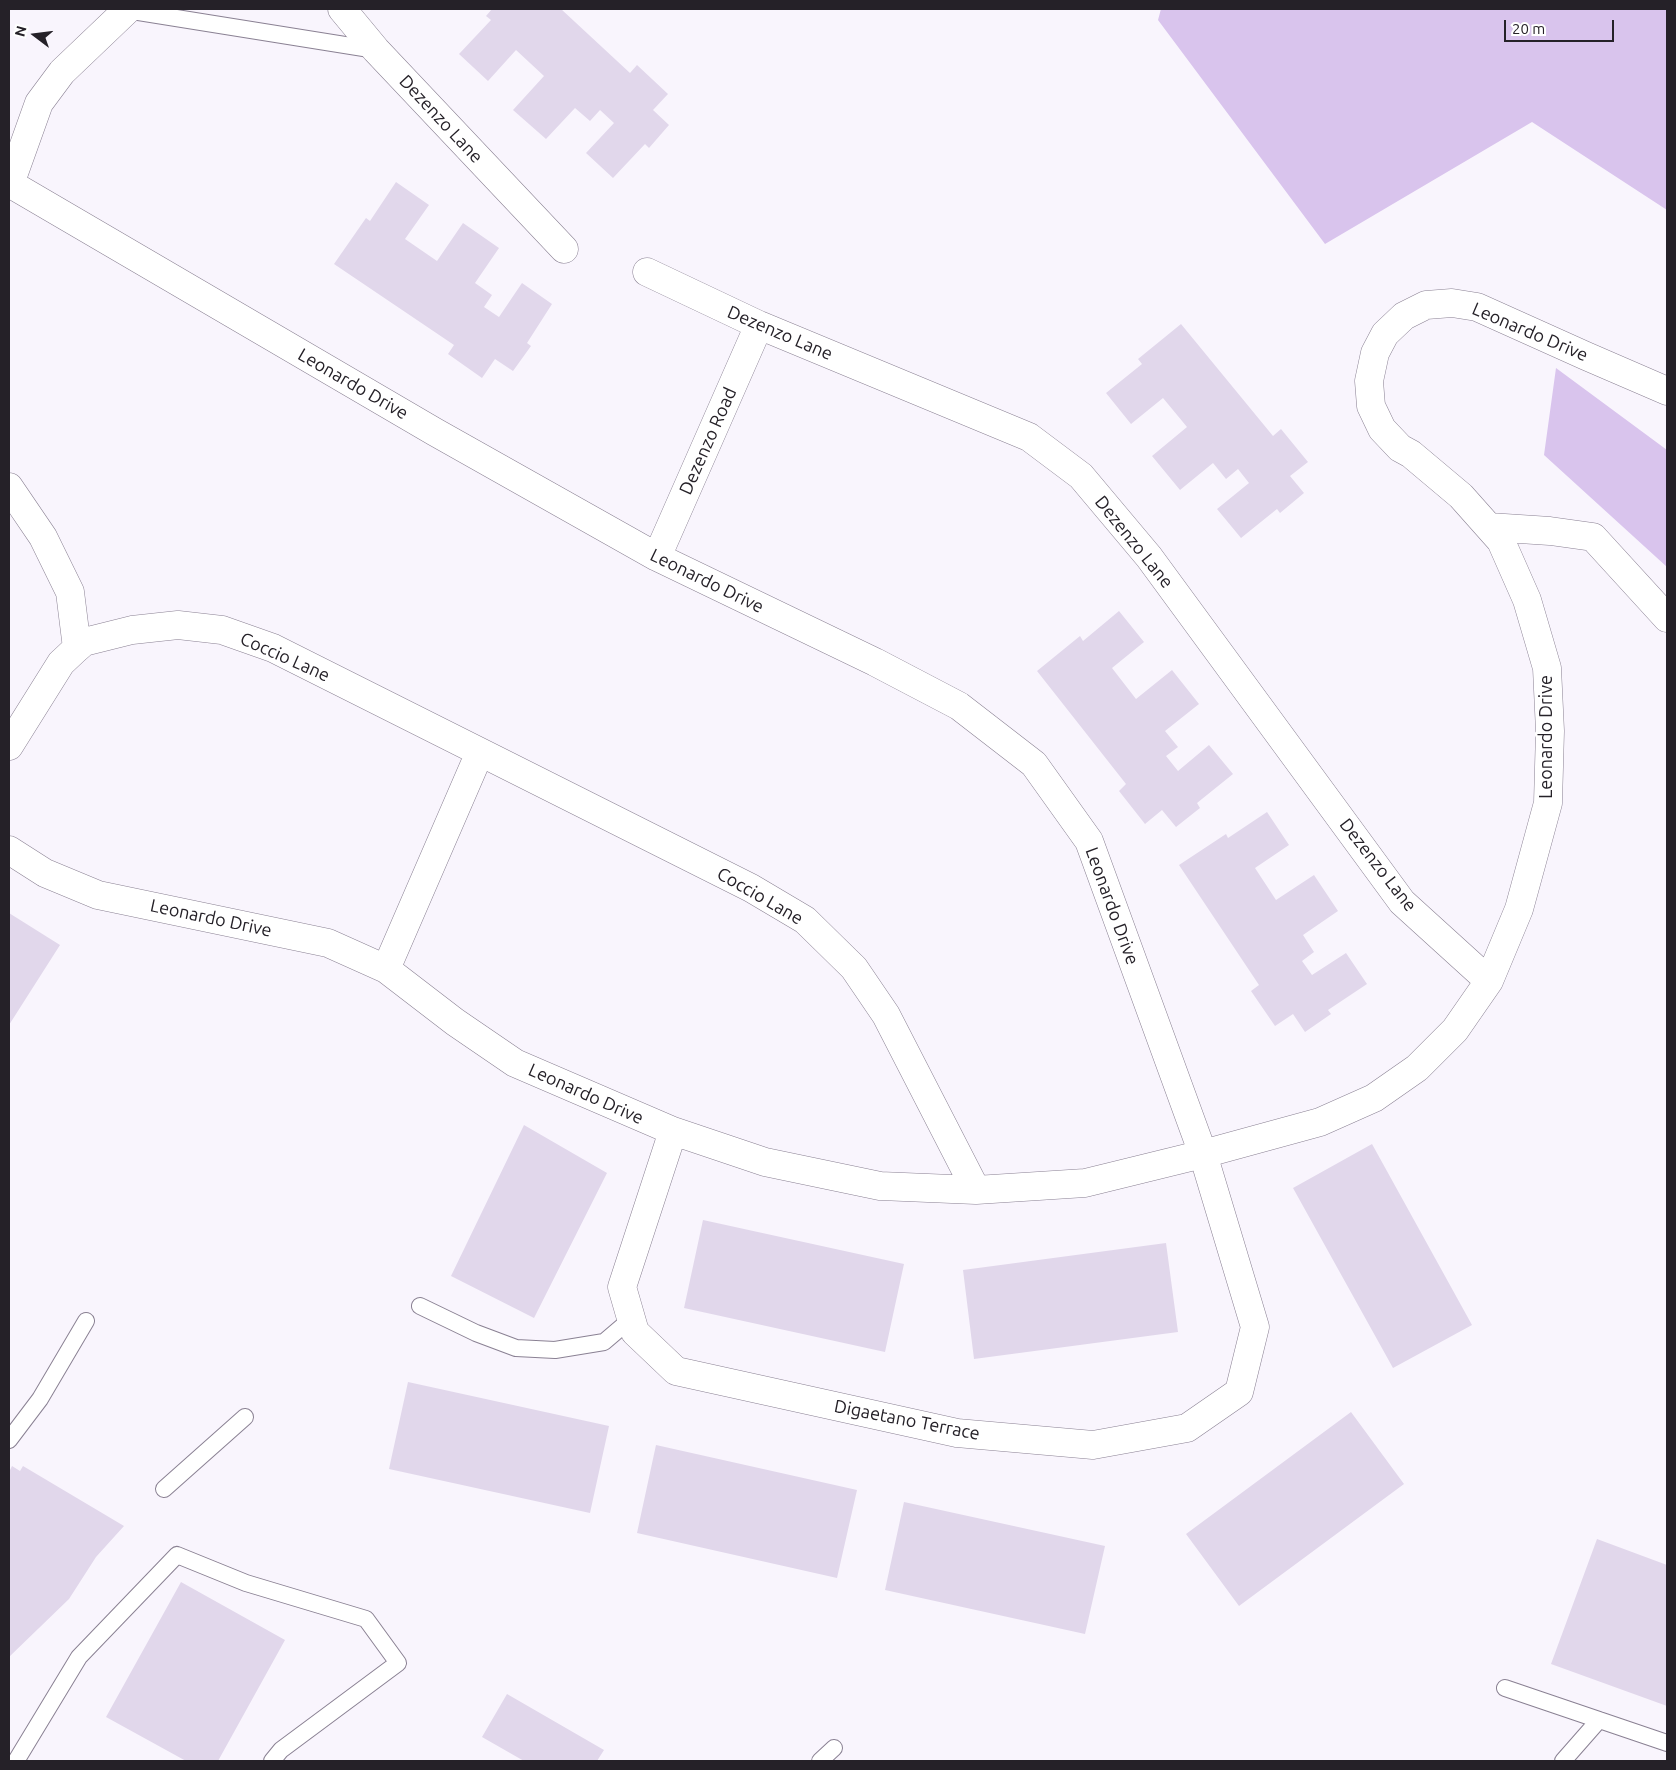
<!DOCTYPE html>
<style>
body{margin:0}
#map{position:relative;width:1676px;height:1770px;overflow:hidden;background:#f9f5fd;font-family:Ubuntu,sans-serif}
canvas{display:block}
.frame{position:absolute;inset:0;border:10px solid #252128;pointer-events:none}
.north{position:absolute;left:10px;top:10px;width:50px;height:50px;-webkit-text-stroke:4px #fff;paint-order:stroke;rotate:285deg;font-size:14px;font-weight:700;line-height:20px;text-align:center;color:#252128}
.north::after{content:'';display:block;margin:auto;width:18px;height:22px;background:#252128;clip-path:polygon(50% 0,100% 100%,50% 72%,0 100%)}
.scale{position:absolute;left:1504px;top:20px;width:110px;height:22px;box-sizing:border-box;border:2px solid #252128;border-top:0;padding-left:6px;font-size:15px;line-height:18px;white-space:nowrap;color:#252128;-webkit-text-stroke:4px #fff;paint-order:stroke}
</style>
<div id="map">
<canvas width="1676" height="1770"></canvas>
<div class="frame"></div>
<div class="north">N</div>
<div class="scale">20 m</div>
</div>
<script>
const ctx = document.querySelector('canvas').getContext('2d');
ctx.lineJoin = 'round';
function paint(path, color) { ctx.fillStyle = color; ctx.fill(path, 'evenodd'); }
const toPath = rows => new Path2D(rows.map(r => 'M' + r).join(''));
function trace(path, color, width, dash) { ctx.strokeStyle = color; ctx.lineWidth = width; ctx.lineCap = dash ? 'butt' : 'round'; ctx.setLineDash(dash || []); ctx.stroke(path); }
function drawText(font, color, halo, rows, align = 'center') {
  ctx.font = font + ' Ubuntu,sans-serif'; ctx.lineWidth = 5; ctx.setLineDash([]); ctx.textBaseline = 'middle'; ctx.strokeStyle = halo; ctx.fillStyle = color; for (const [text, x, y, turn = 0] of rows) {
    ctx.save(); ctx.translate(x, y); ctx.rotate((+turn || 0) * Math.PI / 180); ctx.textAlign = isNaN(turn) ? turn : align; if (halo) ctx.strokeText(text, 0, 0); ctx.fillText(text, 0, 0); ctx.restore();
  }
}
const green = toPath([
 [1161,9,1667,9,1667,210,1532,122,1325,244,1158,20],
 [1556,368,1667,450,1667,567,1544,455]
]);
const building = toPath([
 [492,9,561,9,630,73,637,65,668,94,653,110,669,125,649,148,645,144,613,178,586,153,614,123,600,110,590,121,575,108,546,139,513,110,544,76,516,50,488,81,459,54,491,20,486,16],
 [396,182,429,205,405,239,437,261,463,223,499,248,475,283,492,295,484,307,499,317,522,283,552,304,527,343,531,346,513,371,495,359,482,378,448,354,454,345,334,264,366,218,370,221],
 [1181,324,1273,436,1281,429,1308,462,1290,476,1304,493,1280,513,1277,509,1241,538,1217,509,1249,483,1238,469,1226,479,1213,463,1180,490,1152,456,1187,427,1163,398,1131,424,1106,393,1142,364,1138,359],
 [1119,611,1144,642,1112,668,1136,699,1172,670,1199,704,1165,731,1178,747,1166,756,1178,771,1209,745,1233,774,1197,803,1200,808,1176,827,1162,810,1145,824,1119,791,1126,784,1037,671,1080,636,1083,641],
 [1267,812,1289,845,1255,868,1276,900,1314,875,1338,911,1303,935,1314,952,1302,961,1312,975,1346,953,1367,984,1328,1010,1331,1014,1305,1032,1293,1014,1275,1026,1251,991,1259,985,1179,865,1226,834,1228,838],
 [9,913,60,945,9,1025],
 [524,1125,607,1173,534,1318,451,1276],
 [1372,1144,1472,1325,1393,1368,1293,1188],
 [703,1220,904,1264,885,1352,684,1308],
 [1166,1243,1178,1332,974,1359,963,1270],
 [408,1382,609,1426,590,1513,389,1469],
 [1351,1412,1404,1484,1239,1606,1186,1534],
 [656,1445,857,1490,837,1578,637,1533],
 [12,1466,20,1471,23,1466,124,1526,96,1557,69,1599,9,1657,9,1472],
 [904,1502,1105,1546,1085,1634,885,1590],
 [1597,1539,1667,1565,1667,1706,1551,1664],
 [181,1582,285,1640,218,1761,186,1761,106,1717],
 [507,1694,604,1750,597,1761,524,1761,482,1737]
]);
const service = toPath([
 [126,10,376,50],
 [420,1306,476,1333,516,1348,555,1350,604,1342,631,1319],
 [9,1440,40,1399,86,1321],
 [164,1489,245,1417],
 [1505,1688,1667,1743],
 [16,1761,79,1657,177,1555,246,1583,366,1619,398,1663,281,1750,272,1761],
 [820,1761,834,1748],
 [1563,1761,1599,1720]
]);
const minor = toPath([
 [342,9,376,50,564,249],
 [9,183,435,432,657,557,875,662,959,706,1034,764,1089,841,1203,1154,1255,1327,1239,1392,1187,1428,1093,1445,957,1433,676,1371,635,1332,622,1287,673,1131],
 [10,184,39,103,62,72,128,9],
 [647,272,759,325,1029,437,1081,476,1149,557,1402,902,1489,981],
 [9,487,43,537,70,592,77,648,61,663,9,746],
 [1489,527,1550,531,1593,537,1667,618],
 [657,557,759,325],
 [77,648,84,642,132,630,178,625,222,630,273,648,751,888,805,920,854,968,886,1015,976,1190],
 [9,850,45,873,98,895,328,943,386,969,455,1022,515,1063,673,1131,765,1162,880,1186,976,1190,1085,1183,1203,1154,1320,1122,1374,1098,1417,1068,1455,1030,1489,981,1519,909,1548,803,1550,731,1547,668,1527,600,1501,541,1461,496,1411,454,1400,448,1382,429,1371,406,1369,381,1375,353,1385,334,1404,316,1426,305,1452,303,1477,307,1586,356,1667,391],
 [386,969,480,752]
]);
const streetNames = [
 ["Dezenzo Lane",441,119,47],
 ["Leonardo Drive",1530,332,23],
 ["Dezenzo Lane",780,333,23],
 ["Leonardo Drive",353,384,30],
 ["Dezenzo Road",708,441,-66],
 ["Dezenzo Lane",1134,542,51],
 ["Leonardo Drive",707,581,26],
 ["Coccio Lane",285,657,24],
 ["Leonardo Drive",1546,737,-90],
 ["Dezenzo Lane",1378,865,52],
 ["Coccio Lane",760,896,30],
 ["Leonardo Drive",1112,906,70],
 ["Leonardo Drive",211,918,12],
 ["Leonardo Drive",586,1094,24],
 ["Digaetano Terrace",907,1420,11]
];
paint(green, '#d9c4ed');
paint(building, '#e1d7eb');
trace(service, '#8a8193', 18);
trace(minor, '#8a8193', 29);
trace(service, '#fff', 16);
trace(minor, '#fff', 28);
drawText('18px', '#252128', '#fff', streetNames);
</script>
